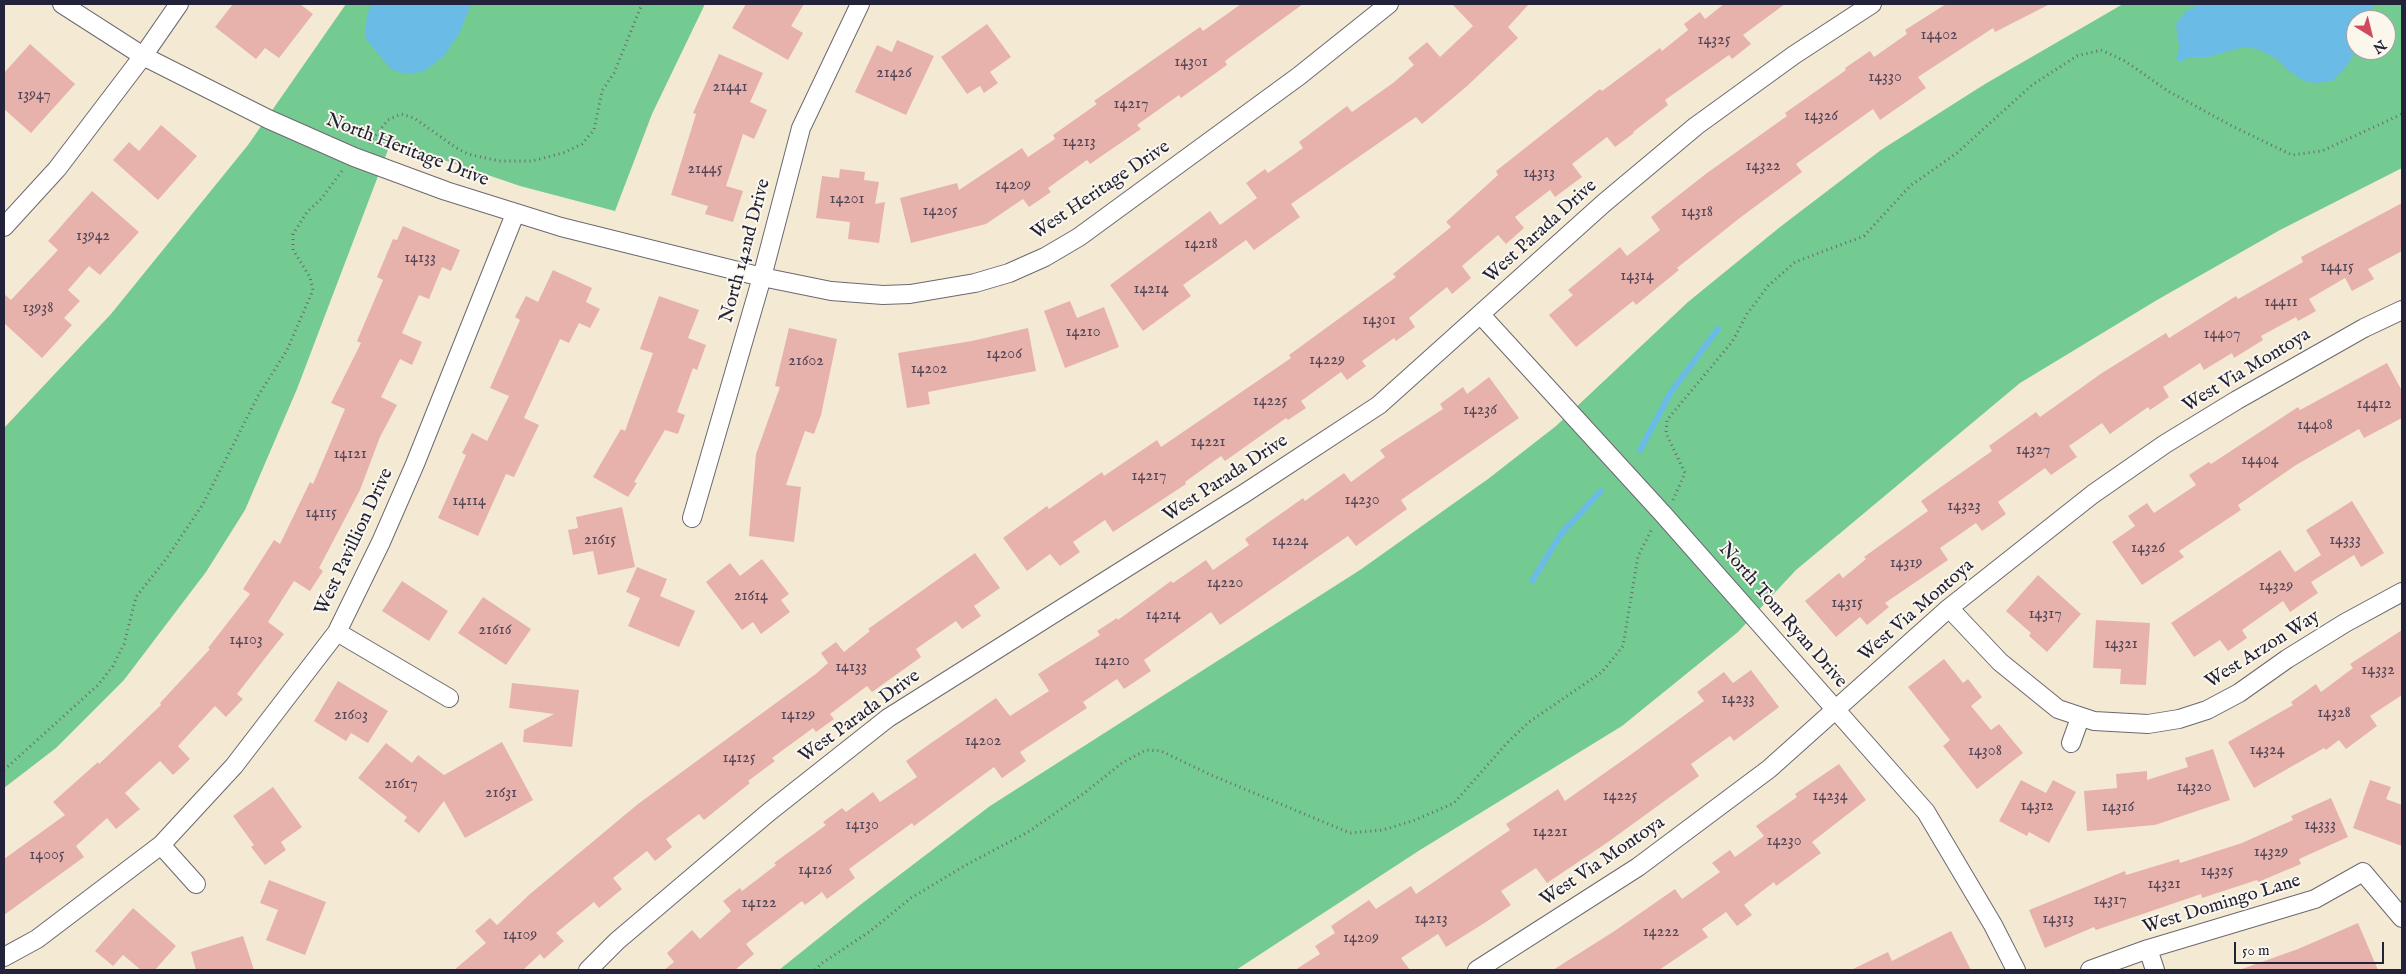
<!DOCTYPE html>
<style>
body{margin:0}
#map{position:relative;width:2406px;height:974px;overflow:hidden;background:#f4ead3;font-family:"IM FELL English",serif}
canvas{display:block}
.frame{position:absolute;inset:0;border:5px solid #22223b;pointer-events:none}
.north{position:absolute;left:2346px;top:10px;width:50px;height:50px;box-sizing:border-box;background:#fbf7ec;border:1px solid #a4a2a5;border-radius:50%;rotate:144deg;font-size:14px;font-weight:700;line-height:20px;text-align:center;color:#22223b}
.north::after{content:'';display:block;margin:auto;width:18px;height:22px;background:#d1495b;clip-path:polygon(50% 0,100% 100%,50% 72%,0 100%)}
.scale{position:absolute;left:2234px;top:942px;width:150px;height:22px;box-sizing:border-box;border:2px solid #22223b;border-top:0;padding-left:6px;font-size:15px;line-height:18px;white-space:nowrap;color:#22223b;-webkit-text-stroke:4px #fbf7ec;paint-order:stroke}
</style>
<div id="map">
<canvas width="2406" height="974"></canvas>
<div class="frame"></div>
<div class="north">N</div>
<div class="scale">50 m</div>
</div>
<script>
const ctx = document.querySelector('canvas').getContext('2d');
ctx.lineJoin = 'round';
function paint(path, color) { ctx.fillStyle = color; ctx.fill(path, 'evenodd'); }
const toPath = rows => new Path2D(rows.map(r => 'M' + r).join(''));
function trace(path, color, width, dash) { ctx.strokeStyle = color; ctx.lineWidth = width; ctx.lineCap = dash ? 'butt' : 'round'; ctx.setLineDash(dash || []); ctx.stroke(path); }
function drawText(font, color, halo, rows, align = 'center') {
  ctx.font = font + ' "IM FELL English",serif'; ctx.lineWidth = 4; ctx.setLineDash([]); ctx.textBaseline = 'middle'; ctx.strokeStyle = halo; ctx.fillStyle = color; for (const [text, x, y, turn = 0] of rows) {
    ctx.save(); ctx.translate(x, y); ctx.rotate((+turn || 0) * Math.PI / 180); ctx.textAlign = isNaN(turn) ? turn : align; if (halo) ctx.strokeText(text, 0, 0); ctx.fillText(text, 0, 0); ctx.restore();
  }
}
const green = toPath([
 [346,4,705,4,652,114,615,211,520,186,391,142,297,389,245,510,206,572,124,680,56,748,4,788,4,428,111,314,248,145],
 [2123,4,2402,4,2402,168,2280,230,2157,300,2020,383,1796,570,1738,632,1622,726,1420,850,1236,970,779,970,860,905,990,806,1360,570,1488,479,1556,426,1688,302,1780,227,1881,150,1985,84],
 [2356,20,2386,20,2386,50,2356,50]
]);
const water = toPath([
 [372,4,471,4,459,34,443,57,424,71,409,74,398,72,390,68,365,38,367,15],
 [2201,4,2374,4,2366,20,2356,20,2356,47,2352,58,2344,69,2332,81,2316,83,2304,81,2289,71,2277,59,2258,49,2243,47,2208,57,2188,57,2182,62,2177,61,2179,46,2176,24,2186,11]
]);
const stream = toPath([
 [1640,450,1671,392,1718,329],
 [1532,581,1561,534,1601,491]
]);
const building = toPath([
 [233,4,300,4,313,14,279,58,265,48,256,59,215,27],
 [746,4,804,4,791,26,803,33,788,60,732,28],
 [1241,4,1303,4,1225,61,1227,65,1181,98,1179,95,1137,125,1141,129,1090,164,1087,160,1048,188,1051,192,1029,207,1023,199,986,224,911,243,900,198,957,183,959,190,1022,148,1028,157,1055,139,1053,135,1097,104,1094,101,1200,27,1203,31],
 [1452,4,1529,4,1508,27,1518,38,1466,87,1422,124,1416,117,1291,204,1300,217,1254,250,1246,240,1183,285,1191,296,1143,331,1110,285,1210,211,1220,225,1257,198,1246,183,1265,169,1268,173,1303,148,1299,142,1347,106,1352,112,1393,83,1414,65,1408,58,1427,42,1440,57,1473,26],
 [1724,4,1785,4,1743,35,1751,44,1732,59,1729,55,1665,100,1668,105,1633,132,1634,133,1615,147,1607,137,1572,164,1582,177,1555,197,1550,190,1515,217,1524,228,1506,244,1498,235,1462,266,1471,278,1452,294,1447,287,1409,318,1415,327,1396,341,1394,338,1362,361,1366,366,1347,380,1341,372,1301,401,1306,408,1288,420,1286,418,1225,461,1221,456,1185,482,1186,484,1113,532,1105,520,1073,542,1080,552,1060,566,1050,554,1027,571,1003,538,1047,506,1049,509,1102,472,1104,476,1157,440,1161,447,1291,358,1289,355,1396,277,1393,274,1451,227,1446,222,1498,175,1496,171,1600,89,1602,91,1660,48,1662,51,1688,30,1684,24,1700,12,1705,19],
 [1946,4,2050,4,1995,32,1993,28,1918,77,1926,88,1880,120,1873,109,1796,164,1802,172,1741,217,1677,268,1679,270,1636,305,1633,301,1576,347,1549,315,1573,295,1568,290,1620,247,1627,256,1660,230,1651,217,1707,173,1787,116,1785,113,1846,70,1845,68,1870,51,1874,57,1907,34,1905,30],
 [987,24,1011,57,990,72,998,83,984,93,980,86,967,94,941,57],
 [897,40,934,56,906,115,855,92,877,45,892,52],
 [30,44,75,84,31,133,4,109,4,73],
 [719,54,763,73,750,102,767,110,754,139,743,134,726,186,743,191,733,222,705,214,708,206,671,195,696,114,693,113],
 [161,125,197,156,158,200,113,160,129,142,139,151],
 [840,169,865,172,864,180,879,182,875,204,885,202,879,243,848,239,850,222,816,218,822,176,839,178],
 [92,191,139,232,100,275,89,266,68,290,80,301,64,318,72,325,42,358,4,323,4,294,11,300,58,250,48,241],
 [2402,203,2402,251,2368,269,2374,279,2352,291,2345,278,2309,299,2316,311,2298,321,2296,317,2261,336,2263,340,2234,358,2232,353,2204,370,2200,363,2163,387,2169,397,2150,410,2148,407,2110,434,2102,423,2069,446,2077,457,2051,475,2045,468,1998,502,2006,514,1982,531,1976,523,1940,548,1948,560,1885,603,1889,607,1867,625,1860,617,1836,637,1805,601,1839,573,1843,578,1866,559,1864,557,1928,511,1921,501,1992,451,1989,446,2036,412,2040,417,2102,373,2166,333,2169,338,2236,296,2238,299,2303,262,2301,257],
 [403,226,460,250,451,271,442,267,429,299,419,295,402,333,422,342,412,365,400,359,381,397,397,405,380,437,360,490,319,568,323,571,310,591,294,581,268,622,284,634,237,694,243,699,226,717,215,706,178,746,190,759,173,775,160,761,125,793,140,809,116,829,107,818,76,846,84,857,4,915,4,859,65,815,53,802,98,762,99,764,161,705,160,703,210,649,208,648,250,594,243,589,274,540,280,544,310,482,313,484,345,409,331,403,361,343,357,341,383,280,377,277,393,239,397,240],
 [553,270,592,288,586,302,600,309,590,328,579,323,569,343,560,339,524,418,539,425,514,477,506,474,478,536,438,518,466,455,462,453,472,433,487,441,509,396,490,388,520,320,515,317,526,296,538,302],
 [659,296,699,310,688,338,706,345,697,370,693,368,677,412,685,415,678,434,665,430,634,482,637,483,628,497,593,477,621,429,625,431,653,353,640,349],
 [1070,301,1077,318,1104,307,1119,347,1065,368,1044,311],
 [789,328,837,339,821,415,814,434,805,431,786,485,801,487,794,542,749,536,756,454,780,387,775,386],
 [1028,328,1036,371,928,392,930,404,907,408,898,353,972,341],
 [2387,363,2402,391,2402,418,2364,438,2359,429,2296,465,2238,505,2241,510,2179,551,2184,557,2142,585,2112,542,2135,526,2128,516,2147,503,2154,513,2196,485,2189,475,2209,462,2211,464,2298,407,2300,410],
 [1489,377,1519,418,1401,500,1407,509,1356,546,1348,536,1220,625,1211,612,1144,660,1151,671,1124,689,1117,679,1083,702,1087,708,1020,752,1026,761,1002,778,994,767,914,826,912,823,849,869,855,878,827,899,822,892,805,905,802,901,746,944,754,954,735,970,664,970,674,962,667,953,692,930,700,939,731,911,723,901,740,888,742,891,776,865,774,863,826,825,823,822,842,808,846,812,873,792,880,802,917,777,906,761,924,748,996,698,1010,716,1049,691,1038,674,1100,635,1097,631,1117,618,1118,620,1171,581,1173,583,1206,560,1213,570,1249,545,1245,539,1303,498,1305,501,1344,473,1351,482,1385,457,1380,450,1443,409,1440,404,1463,387,1467,394],
 [2352,501,2384,553,2361,567,2354,555,2311,582,2318,593,2290,612,2283,601,2242,630,2247,638,2228,651,2220,640,2194,657,2171,623,2280,550,2295,572,2321,555,2306,530],
 [622,507,635,567,598,575,593,551,573,555,568,530,578,528,576,517],
 [975,553,1000,588,974,606,981,616,962,629,956,621,916,649,921,657,872,692,867,686,830,714,834,719,816,732,813,728,772,758,775,761,748,781,750,783,704,820,699,814,666,839,672,847,655,861,647,851,613,878,622,889,599,908,594,902,556,933,564,941,544,959,540,954,523,970,454,970,486,943,475,931,490,918,497,925,530,894,638,804,817,673,828,663,821,653,836,642,844,652,870,631,868,629],
 [762,559,789,594,781,600,790,612,761,634,753,622,742,630,706,582,730,563,740,576],
 [637,567,667,579,660,596,695,611,679,647,628,626,640,598,626,592],
 [2038,575,2081,614,2047,652,2029,636,2031,633,2006,611],
 [402,581,448,611,429,641,382,611],
 [483,597,531,629,506,665,458,633],
 [2096,620,2150,623,2146,685,2120,684,2121,669,2093,668],
 [2402,630,2402,695,2370,716,2377,726,2346,749,2339,740,2326,750,2324,748,2254,788,2228,742,2293,705,2291,702,2316,684,2321,692,2353,668,2350,664],
 [1944,659,1963,683,1968,679,1982,697,1971,706,1991,730,1999,724,2023,753,1977,789,1943,746,1950,740,1908,687],
 [1751,670,1779,707,1734,741,1730,736,1691,764,1699,776,1608,842,1547,883,1536,868,1501,891,1511,905,1486,922,1446,947,1438,934,1401,958,1410,970,1295,970,1320,954,1315,946,1335,933,1331,926,1369,900,1376,909,1411,886,1416,894,1510,830,1506,824,1558,789,1565,801,1633,753,1704,701,1697,692,1724,672,1733,683],
 [338,681,388,711,368,743,351,733,346,741,314,721],
 [512,683,579,690,572,747,523,742,524,730,554,714,509,708],
 [502,742,533,800,465,838,444,801,419,833,404,821,407,817,358,778,386,743,412,763,418,755,444,775],
 [2213,749,2230,800,2155,825,2087,831,2084,791,2117,788,2116,774,2147,771,2147,780,2188,767,2185,758],
 [1839,764,1866,800,1812,842,1821,853,1776,886,1774,882,1744,905,1752,915,1737,926,1726,912,1702,929,1708,937,1659,970,1553,970,1616,930,1675,889,1682,899,1720,872,1712,863,1730,850,1735,857,1764,836,1756,826,1797,797,1795,794],
 [2021,780,2046,793,2053,780,2076,792,2049,843,2029,832,2027,836,1999,821],
 [2370,780,2391,787,2386,799,2402,805,2402,846,2353,828],
 [273,787,302,827,281,842,286,850,265,865,251,847,254,845,233,816],
 [2331,798,2348,837,2299,859,2301,864,2258,882,2257,880,2202,898,2201,894,2096,930,2094,927,2045,948,2029,910,2125,871,2126,875,2179,859,2180,863,2242,843,2293,820,2291,816],
 [269,880,326,902,305,955,266,940,278,910,260,903],
 [133,908,176,946,155,970,141,970,123,955,113,966,95,951],
 [2358,923,2378,970,2243,970,2242,969,2298,949],
 [1951,931,1971,970,1851,970,1888,952,1892,961],
 [243,936,254,970,196,970,191,952]
]);
const path = toPath([
 [369,143,388,120,401,114,414,118,458,149,468,154,499,161,532,161,563,153,582,144,594,130,602,91,614,73,642,4],
 [1673,500,1685,473,1666,433,1667,420,1732,342,1747,314,1768,286,1795,262,1864,236,1910,186,1957,153,2032,85,2077,56,2101,50,2125,61,2168,91,2232,126,2292,155,2322,151,2402,114],
 [4,770,98,685,113,666,124,644,136,597,166,559,203,504,258,396,287,350,313,290,310,277,293,250,293,234,307,212,321,199,342,171],
 [815,970,822,963,869,932,911,898,966,865,1028,832,1083,794,1122,763,1146,750,1161,751,1211,775,1350,833,1383,830,1415,820,1454,803,1506,744,1529,722,1602,672,1623,646,1638,556,1652,529]
]);
const street = toPath([
 [62,4,143,56,268,119,354,157,446,191,561,227,762,277,831,291,883,295,910,294,975,283,1009,273,1045,257,1079,237,1299,76,1389,4],
 [4,227,57,169,143,56,179,4],
 [1481,315,1663,514,1926,812,1993,925,2016,970],
 [692,518,762,277,801,128,860,4],
 [1949,608,2000,662,2058,709,2094,721,2148,724,2179,719,2207,710,2239,693,2287,659,2345,623,2402,592],
 [337,632,449,698],
 [2071,743,2080,718],
 [161,845,196,884],
 [2148,949,2155,970],
 [4,957,37,939,161,845,234,766,337,632,381,542,415,464,515,214],
 [588,970,617,941,769,812,888,718,1245,493,1379,405,1604,203,1696,126,1794,55,1872,4],
 [1477,970,1638,867,1769,769,1949,608,2093,494,2165,444,2237,400,2364,328,2402,310],
 [2090,970,2148,949,2315,899,2363,872,2402,918]
]);
const numberNames = [
 ["14402",1939,36],
 ["14325",1714,41],
 ["14301",1191,63],
 ["21426",894,74],
 ["14330",1885,78],
 ["21441",730,88],
 ["13947",34,96],
 ["14217",1131,105],
 ["14326",1821,117],
 ["14213",1079,143],
 ["14322",1763,167],
 ["21445",705,170],
 ["14313",1539,174],
 ["14209",1013,186],
 ["14201",847,200],
 ["14205",940,212],
 ["14318",1697,213],
 ["13942",93,237],
 ["14218",1201,245],
 ["14133",420,259],
 ["14415",2337,268],
 ["14314",1637,277],
 ["14214",1151,290],
 ["14411",2281,303],
 ["13938",38,309],
 ["14301",1379,321],
 ["14210",1083,333],
 ["14407",2222,335],
 ["14206",1004,355],
 ["14229",1327,361],
 ["21602",806,362],
 ["14202",929,370],
 ["14225",1270,402],
 ["14412",2374,405],
 ["14236",1480,411],
 ["14408",2315,426],
 ["14221",1208,443],
 ["14327",2033,451],
 ["14121",350,455],
 ["14404",2260,461],
 ["14217",1149,477],
 ["14230",1362,501],
 ["14114",469,502],
 ["14323",1964,507],
 ["14115",321,514],
 ["21615",600,541],
 ["14333",2345,541],
 ["14224",1290,542],
 ["14326",2148,549],
 ["14319",1906,564],
 ["14220",1225,584],
 ["14329",2276,587],
 ["21614",751,597],
 ["14315",1847,604],
 ["14317",2045,615],
 ["14214",1163,616],
 ["21616",495,631],
 ["14103",246,641],
 ["14321",2121,645],
 ["14210",1112,662],
 ["14133",851,668],
 ["14332",2378,671],
 ["14233",1738,700],
 ["14328",2334,714],
 ["21603",351,716],
 ["14129",798,716],
 ["14202",983,742],
 ["14324",2267,751],
 ["14308",1985,752],
 ["14125",739,759],
 ["21617",401,785],
 ["14320",2194,788],
 ["21631",501,794],
 ["14225",1620,797],
 ["14234",1830,797],
 ["14312",2037,807],
 ["14316",2118,808],
 ["14130",862,826],
 ["14333",2320,826],
 ["14221",1550,833],
 ["14230",1784,842],
 ["14329",2271,853],
 ["14005",47,856],
 ["14126",815,871],
 ["14325",2217,872],
 ["14321",2164,885],
 ["14317",2110,901],
 ["14122",759,904],
 ["14213",1431,920],
 ["14313",2058,920],
 ["14222",1661,933],
 ["14109",520,936],
 ["14209",1361,939]
];
const streetNames = [
 ["North Heritage Drive",407,151,21],
 ["West Heritage Drive",1101,191,-34],
 ["West Parada Drive",1541,232,-42],
 ["North 142nd Drive",746,251,-75],
 ["West Via Montoya",2247,371,-31],
 ["West Parada Drive",1226,479,-33],
 ["West Pavillion Drive",355,542,-65],
 ["West Via Montoya",1917,611,-41],
 ["North Tom Ryan Drive",1782,616,49],
 ["West Arzon Way",2263,650,-32],
 ["West Parada Drive",860,717,-36],
 ["West Via Montoya",1603,862,-34],
 ["West Domingo Lane",2222,905,-17]
];
paint(green, '#73cb91');
paint(water, '#6abbe5');
trace(stream, '#6abbe5', 6);
paint(building, '#e7b2ac');
trace(street, '#6c6870', 20);
trace(path, '#6c6870', 3, [1, 4]);
trace(street, '#fff', 18);
drawText('16px', '#534657', null, numberNames);
drawText('19px', '#22223b', '#fbf7ec', streetNames);
</script>
